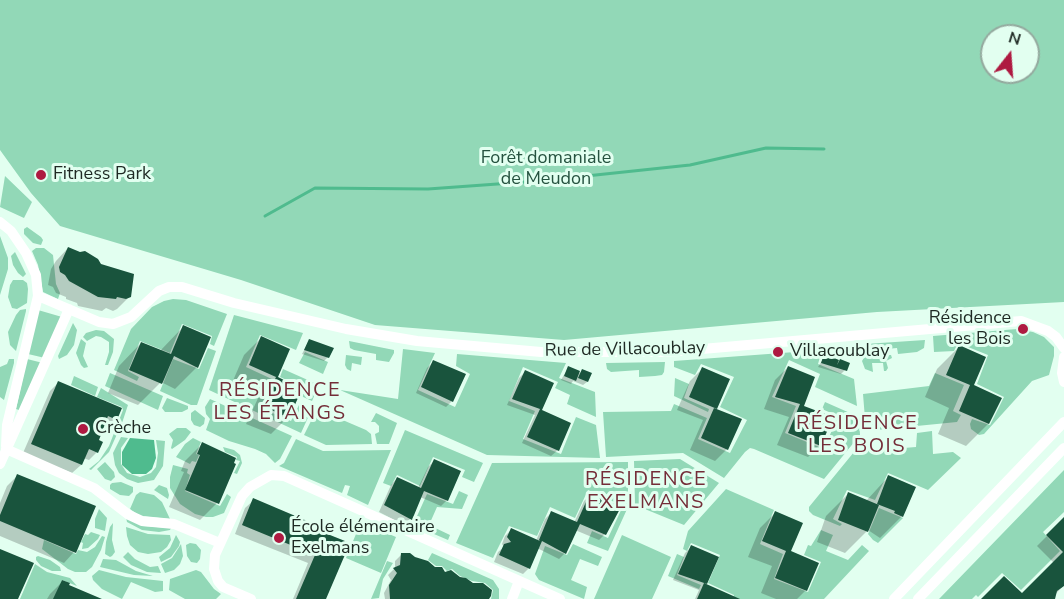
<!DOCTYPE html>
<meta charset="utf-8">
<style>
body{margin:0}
#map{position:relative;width:1064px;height:599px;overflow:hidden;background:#e2fff0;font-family:"Nunito Sans",sans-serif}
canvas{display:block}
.north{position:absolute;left:980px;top:24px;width:60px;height:60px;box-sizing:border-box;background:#e2fff0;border:2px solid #94a99e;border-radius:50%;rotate:17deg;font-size:16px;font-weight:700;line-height:24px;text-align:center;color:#1e2923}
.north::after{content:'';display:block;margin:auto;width:21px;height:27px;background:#ae1a41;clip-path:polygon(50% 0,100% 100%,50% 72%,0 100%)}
</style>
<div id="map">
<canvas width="1064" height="599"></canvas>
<div class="north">N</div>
</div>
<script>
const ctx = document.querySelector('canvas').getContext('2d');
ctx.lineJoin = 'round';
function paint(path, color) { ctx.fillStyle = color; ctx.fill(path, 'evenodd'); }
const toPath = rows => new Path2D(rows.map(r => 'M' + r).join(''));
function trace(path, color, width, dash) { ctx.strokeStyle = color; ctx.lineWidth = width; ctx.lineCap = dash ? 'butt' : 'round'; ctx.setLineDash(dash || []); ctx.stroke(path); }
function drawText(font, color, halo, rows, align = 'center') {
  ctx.font = font + ' "Nunito Sans",sans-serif'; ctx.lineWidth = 6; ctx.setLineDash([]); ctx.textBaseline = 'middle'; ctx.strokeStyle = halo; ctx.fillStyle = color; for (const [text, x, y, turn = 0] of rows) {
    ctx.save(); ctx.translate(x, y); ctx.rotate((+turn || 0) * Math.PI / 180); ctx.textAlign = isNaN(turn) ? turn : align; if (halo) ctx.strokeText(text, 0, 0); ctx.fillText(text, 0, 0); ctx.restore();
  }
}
const green = toPath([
 [0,0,1064,0,1064,302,877,312,564,340,375,325,241,280,60,226,31,193,0,150],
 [992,36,1028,36,1028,72,992,72],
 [5,176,32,202,24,218,0,207],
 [27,227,41,237,43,240,41,245,33,243,24,234,24,229],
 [0,236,8,258,8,269,0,295],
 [36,248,44,248,53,255,56,284,60,293,58,299,43,292,38,265,32,251],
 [15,252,26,274,23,277,18,273,13,265,11,256],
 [13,280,23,280,27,283,28,289,27,303,17,309,12,308,8,297,10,285],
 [173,299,186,300,227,314,214,346,210,344,212,336,182,324,170,353,140,341,128,371,139,377,137,381,114,370,131,329,152,307,164,301],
 [26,309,26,311,16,351,10,345,8,332,16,315,20,310],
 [38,310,62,317,45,358,28,354],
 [234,315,303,333,296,350,260,335,246,367,274,380,261,408,291,421,299,405,311,411,301,433,209,390],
 [73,323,77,330,74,345,67,355,59,359,58,356],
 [1017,329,1033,332,1044,337,1054,347,1054,356,1049,375,1032,381,984,434,979,435,971,429,970,424,972,419,990,425,1004,397,977,384,988,355,958,343,954,351,934,352,933,336],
 [96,330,104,331,114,339,113,352,108,365,105,365,109,352,109,342,101,337,96,336,87,341,83,337,86,333],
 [81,339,86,343,83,356,88,367,84,368,81,365,76,353],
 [925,340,924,348,917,352,898,354,897,348,875,350,868,348,865,344],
 [349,341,394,350,394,353,389,362,376,360,376,354,354,350,350,348],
 [208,348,216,351,197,405,191,405,160,391,173,359,199,369],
 [403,349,435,353,418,390,455,407,470,374,456,366,457,354,566,363,559,378,595,392,596,417,567,404,570,395,555,388,558,382,523,367,509,401,535,411,523,439,561,454,576,417,596,425,600,458,487,455,340,390,398,399],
 [822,350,818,364,854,379,857,406,815,387,820,374,789,360,772,397,796,406,785,433,824,449,838,416,822,409,825,402,859,417,860,435,824,479,754,449,750,448,745,452,724,478,683,453,606,457,603,412,671,411,674,404,707,418,698,439,730,453,747,420,720,407,734,377,701,364,695,375,674,367,674,361],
 [305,352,328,362,323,374,299,363],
 [346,355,362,357,361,365,352,363,351,371,347,369,345,365],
 [891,355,892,358,886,361,888,368,886,371,884,371,883,363,872,363,873,372,865,369,862,361,865,356],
 [9,359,14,359,14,363,4,400,0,397,0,367,7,364],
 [27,359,43,363,22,411,16,409],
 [665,362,664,372,662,375,655,376,639,377,639,370,611,372,607,369,606,363],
 [283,369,319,385,312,401,301,396,304,388,280,377],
 [110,373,163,396,158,410,105,386],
 [935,373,964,385,953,411,961,415,957,422,866,431,863,394,929,386],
 [74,376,98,387,95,396,71,385],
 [675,378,689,384,684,398,709,409,708,412,674,396],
 [101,388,128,405,122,423,109,452,91,470,89,469,99,461,109,446,123,410,122,407,97,397],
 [167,398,188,406,188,409,182,412,165,412,162,408],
 [210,399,292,436,280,459,275,463,266,454,255,449,229,441,206,430,210,419,206,414,205,407],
 [317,409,366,430,371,434,372,444,326,445,304,435],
 [195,410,205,418,204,424,200,427,194,425,191,420,191,413],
 [376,413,397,423,389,444,377,444,375,434,379,432,379,426,375,422,371,422],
 [177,428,186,428,191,432,185,440,172,449,171,448,173,440,169,434],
 [405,430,483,463,474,482,462,477,465,470,433,457,420,486,397,475,391,486,383,483],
 [932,431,933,454,953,452,961,458,928,490,888,473,875,500,847,490,833,519,842,524,840,526,813,515,809,511,809,507,854,452,916,447,917,433],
 [121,437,128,438,121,448,121,464,127,473,140,477,151,473,156,467,158,453,156,440,165,441,163,466,154,480,138,483,127,479,119,473,115,465,113,453],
 [193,438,201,442,196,454,199,455,196,462,192,461,190,464,176,457,185,444],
 [296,439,323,451,391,450,368,505,347,495,350,486,345,485,342,493,279,466,284,463],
 [223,447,234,450,240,455,242,463,237,474,234,473,240,461,236,460,237,457,225,452],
 [680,459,719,483,684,525,635,505,634,461],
 [105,462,114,472,115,477,111,481,105,479,97,469],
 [628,462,628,507,608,551,587,543,592,531,608,538,623,506,588,490,575,518,550,507,537,536,509,526,493,558,456,543,492,463],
 [173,465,188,469,187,473,190,475,185,491,220,506,227,494,231,497,224,513,213,517,206,517,195,514,180,504,170,488,170,477],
 [1064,470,1064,512,1043,532,1060,551,1021,590,1002,573,978,597,976,595,972,599,939,599],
 [121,482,133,487,133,492,129,496,120,495,110,489,110,485,112,483],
 [159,485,167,488,169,495,168,499,154,490],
 [726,489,774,510,760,544,783,554,774,579,808,592,821,562,804,555,808,545,811,546,821,530,833,535,826,551,848,560,862,545,869,551,824,599,733,599,734,595,708,583,720,555,691,543,687,551,683,549,688,531],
 [459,491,468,495,462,509,437,507,429,525,450,535,448,540,413,525,427,494,453,504],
 [140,492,154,495,162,502,170,519,140,516,130,509,136,495],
 [879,508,903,518,878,543,873,540,868,534],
 [99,509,107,518,105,531,95,528,95,519],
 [126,517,142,526,171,528,170,530,159,532,142,530,127,522],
 [361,522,396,537,381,573,346,558],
 [113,523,112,540,115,552,112,556,110,557,105,554,106,542,110,527],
 [126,527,148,534,170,535,171,540,167,547,161,552,148,554,138,552,130,545,127,536],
 [91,532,100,535,98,539,88,548,82,549,83,543,81,542,85,534,88,535],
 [176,535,180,542,179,546,171,557,161,562,159,557,170,548],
 [622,535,671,557,652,599,594,599],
 [102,536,105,537,101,550,92,567,86,572,75,572,68,569,42,549,44,540,76,554,78,550,87,552,95,547],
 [190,543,196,544,201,550,200,559,197,563,191,562,187,556,186,545],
 [181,544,183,556,180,564,174,570,165,573,161,564,172,558],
 [573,544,602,557,598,566,580,559,571,580,587,587,584,599,539,580,535,574,545,546,567,555],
 [128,552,135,559,150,567,158,566,161,573,147,572,131,565,123,557],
 [432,553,493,580,499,589,499,599,491,599,493,590,485,583,472,581,460,576,452,569,447,571,442,566,436,566,428,560],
 [677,554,684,557,677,575,701,585,699,589,668,576],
 [38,556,50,560,60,567,61,571,52,571,41,566,36,560,36,557],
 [103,559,116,560,136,571,153,576,134,575,100,567],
 [387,561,393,563,383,579,379,598,371,599],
 [35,564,47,572,70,578,77,586,62,580,54,599,20,599],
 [99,570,126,577,163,581,163,591,155,592,131,582,122,599,102,589,93,580,92,576],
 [196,570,201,572,214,589,221,594,216,599,185,599,169,590,170,579]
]);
const water = toPath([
 [130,438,154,440,156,458,152,469,146,474,132,474,122,465,122,452]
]);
const shadow = toPath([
 [68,248,100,265,130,296,117,309,113,311,106,308,102,311,78,306,77,303,66,299,66,297,56,293,53,287,48,285,51,269,56,261],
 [183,327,197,367,175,389,161,382,138,405,108,393,119,366,141,343,160,351],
 [261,338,288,349,276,378,288,417,271,434,246,424,260,394,232,383,244,355],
 [309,341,328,357,324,361,302,354],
 [959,347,972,386,1000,398,988,424,966,446,938,434,949,408,925,397,937,369],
 [825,356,836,366,841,361,845,370,841,374,818,367],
 [433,362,452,401,446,407,416,393,427,368],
 [788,367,802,407,820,445,808,457,777,445,789,417,764,409,775,380],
 [568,368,580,373,582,371,587,382,583,385,573,381,571,384,561,380],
 [702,369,727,449,715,461,690,450,703,420,677,410,690,381],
 [525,372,552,384,540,411,558,450,551,456,522,443,535,415,507,405,519,378],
 [58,383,116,419,107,427,103,425,97,441,97,452,89,460,83,458,81,465,72,473,23,453,50,391],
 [202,444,234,465,217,503,200,520,169,507,184,472,181,471,185,461],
 [434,461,447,500,441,506,420,497,410,519,404,525,379,512,391,485,397,478,418,488,428,467],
 [18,475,74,552,64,563,0,536,0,503,7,486],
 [888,477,902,516,880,538,868,530,845,553,817,542,826,516,848,494,866,501],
 [590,495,605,534,599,540,575,530,565,553,559,559,537,548,529,568,523,574,494,562,498,552,504,547,502,544,505,536,511,530,536,541,545,519,551,513,574,523,584,501],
 [254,500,324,530,324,599,293,599,308,563,235,534,245,508],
 [775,513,806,590,797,599,776,599,761,593,772,566,748,557,760,528],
 [1064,519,1064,585,1051,599,983,599,1022,595,1054,563,1037,546],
 [691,547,717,558,704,585,729,599,695,599,699,590,673,580,685,553],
 [401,555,445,574,487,599,385,599,384,593,391,580,388,575,395,568,395,561],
 [62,582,67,586,88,599,47,599,50,594]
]);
const stream = toPath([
 [265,216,315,188,428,189,539,181,690,165,766,148,824,149]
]);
const building = toPath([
 [68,247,80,252,85,251,98,259,101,264,134,274,131,297,126,299,117,297,116,299,98,297,69,281,65,275,60,272,59,267],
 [183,325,211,337,198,368,174,356,162,384,129,370,141,342,171,354],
 [261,336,290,349,278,377,302,389,289,418,263,406,276,377,249,365],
 [309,339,334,348,329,358,304,350],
 [959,345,986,357,974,385,1002,398,989,424,959,411,970,385,946,375],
 [824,354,839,360,837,365,840,359,850,363,847,371,821,363],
 [433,360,466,374,453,402,421,387],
 [568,366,580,371,576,381,564,376],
 [788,366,815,377,804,406,833,417,821,446,788,433,800,404,775,397],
 [702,367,730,379,717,409,689,397],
 [582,369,592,373,588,382,578,378],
 [525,370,554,383,542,410,571,423,559,451,527,437,540,409,512,399],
 [58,381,122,408,117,420,108,416,99,440,103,442,98,453,89,449,82,465,31,444],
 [714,408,742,419,728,450,701,438],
 [202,442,236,458,234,463,236,464,219,504,185,490,200,455,197,454],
 [434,459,461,471,448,501,424,491,412,520,384,505,397,477,421,488],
 [17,474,96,506,76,553,0,521,0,515],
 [888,475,916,487,903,517,894,513,895,511,877,504],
 [848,492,879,505,868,532,838,520],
 [590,493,621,507,606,535,580,524,566,554,542,541,530,569,499,555,504,544,511,542,507,537,511,528,540,541,539,540,551,511,577,522],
 [253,498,326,529,325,533,350,543,326,599,296,599,315,555,242,525],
 [775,511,803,523,791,551,819,563,807,591,775,578,786,551,762,541],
 [1064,517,1064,586,1057,591,1055,599,981,599,1004,576,1022,593,1063,552,1046,535],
 [691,545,719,557,707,584,678,574],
 [0,549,34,563,18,599,0,599],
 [401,553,410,553,415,557,428,561,435,567,442,567,445,572,451,570,460,577,466,578,473,583,483,583,492,590,491,596,489,599,390,599,389,585,397,573,393,568,400,565],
 [62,580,70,583,69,585,102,599,53,599],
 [704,583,740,599,697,599]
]);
const minor = toPath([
 [0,222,11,231,26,253,36,275,38,296,99,322,113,324,131,317,159,291,169,287,182,287,234,303,346,329,417,341,541,352,668,352,1021,321,1048,331,1056,337,1064,348],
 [1064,357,1062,373,1064,382],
 [6,446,7,425,38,296],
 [6,449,94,488,129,515,142,521,174,524,220,543],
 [0,464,69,309],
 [251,599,223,587,218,581,214,569,215,555,242,496,250,487,271,475,284,476,560,599],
 [512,599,519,581],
 [894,599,1064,422],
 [918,599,1064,448]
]);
const markers = [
 [41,175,6,"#ae1a41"],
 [1023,329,6,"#ae1a41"],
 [778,352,6,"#ae1a41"],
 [83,429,6,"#ae1a41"],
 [279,538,6,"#ae1a41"]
];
const parkNames = [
 ["Forêt domaniale",546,159],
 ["de Meudon",546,180]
];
const poiNames = [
 ["Fitness Park",53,175],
 ["Résidence",1011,319,"right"],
 ["les Bois",1011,340,"right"],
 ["Villacoublay",790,352],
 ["Crèche",95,429],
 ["École élémentaire",291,528],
 ["Exelmans",291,549]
];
const streetNames = [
 ["Rue de Villacoublay",625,350,-1]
];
const neighbourhoodNames = [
 ["RÉSIDENCE",280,391],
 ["LES ÉTANGS",280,414],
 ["RÉSIDENCE",857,424],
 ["LES BOIS",857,447],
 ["RÉSIDENCE",646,480],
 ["EXELMANS",646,503]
];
paint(green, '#92d8b7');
paint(water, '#4fbb8e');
paint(shadow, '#0003');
trace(stream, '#4fbb8e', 3);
paint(building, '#19543d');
trace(minor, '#fff', 10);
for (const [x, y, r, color] of markers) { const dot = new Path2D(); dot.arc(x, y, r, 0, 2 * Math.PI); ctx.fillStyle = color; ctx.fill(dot); trace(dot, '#e2fff0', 2); }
drawText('18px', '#25523f', '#e2fff0', parkNames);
drawText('18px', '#1e2923', '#e2fff0', poiNames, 'left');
drawText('18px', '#1e2923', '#e2fff0', streetNames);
ctx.letterSpacing = '1.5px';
drawText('20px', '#742d38', '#e2fff0', neighbourhoodNames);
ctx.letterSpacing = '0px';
</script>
